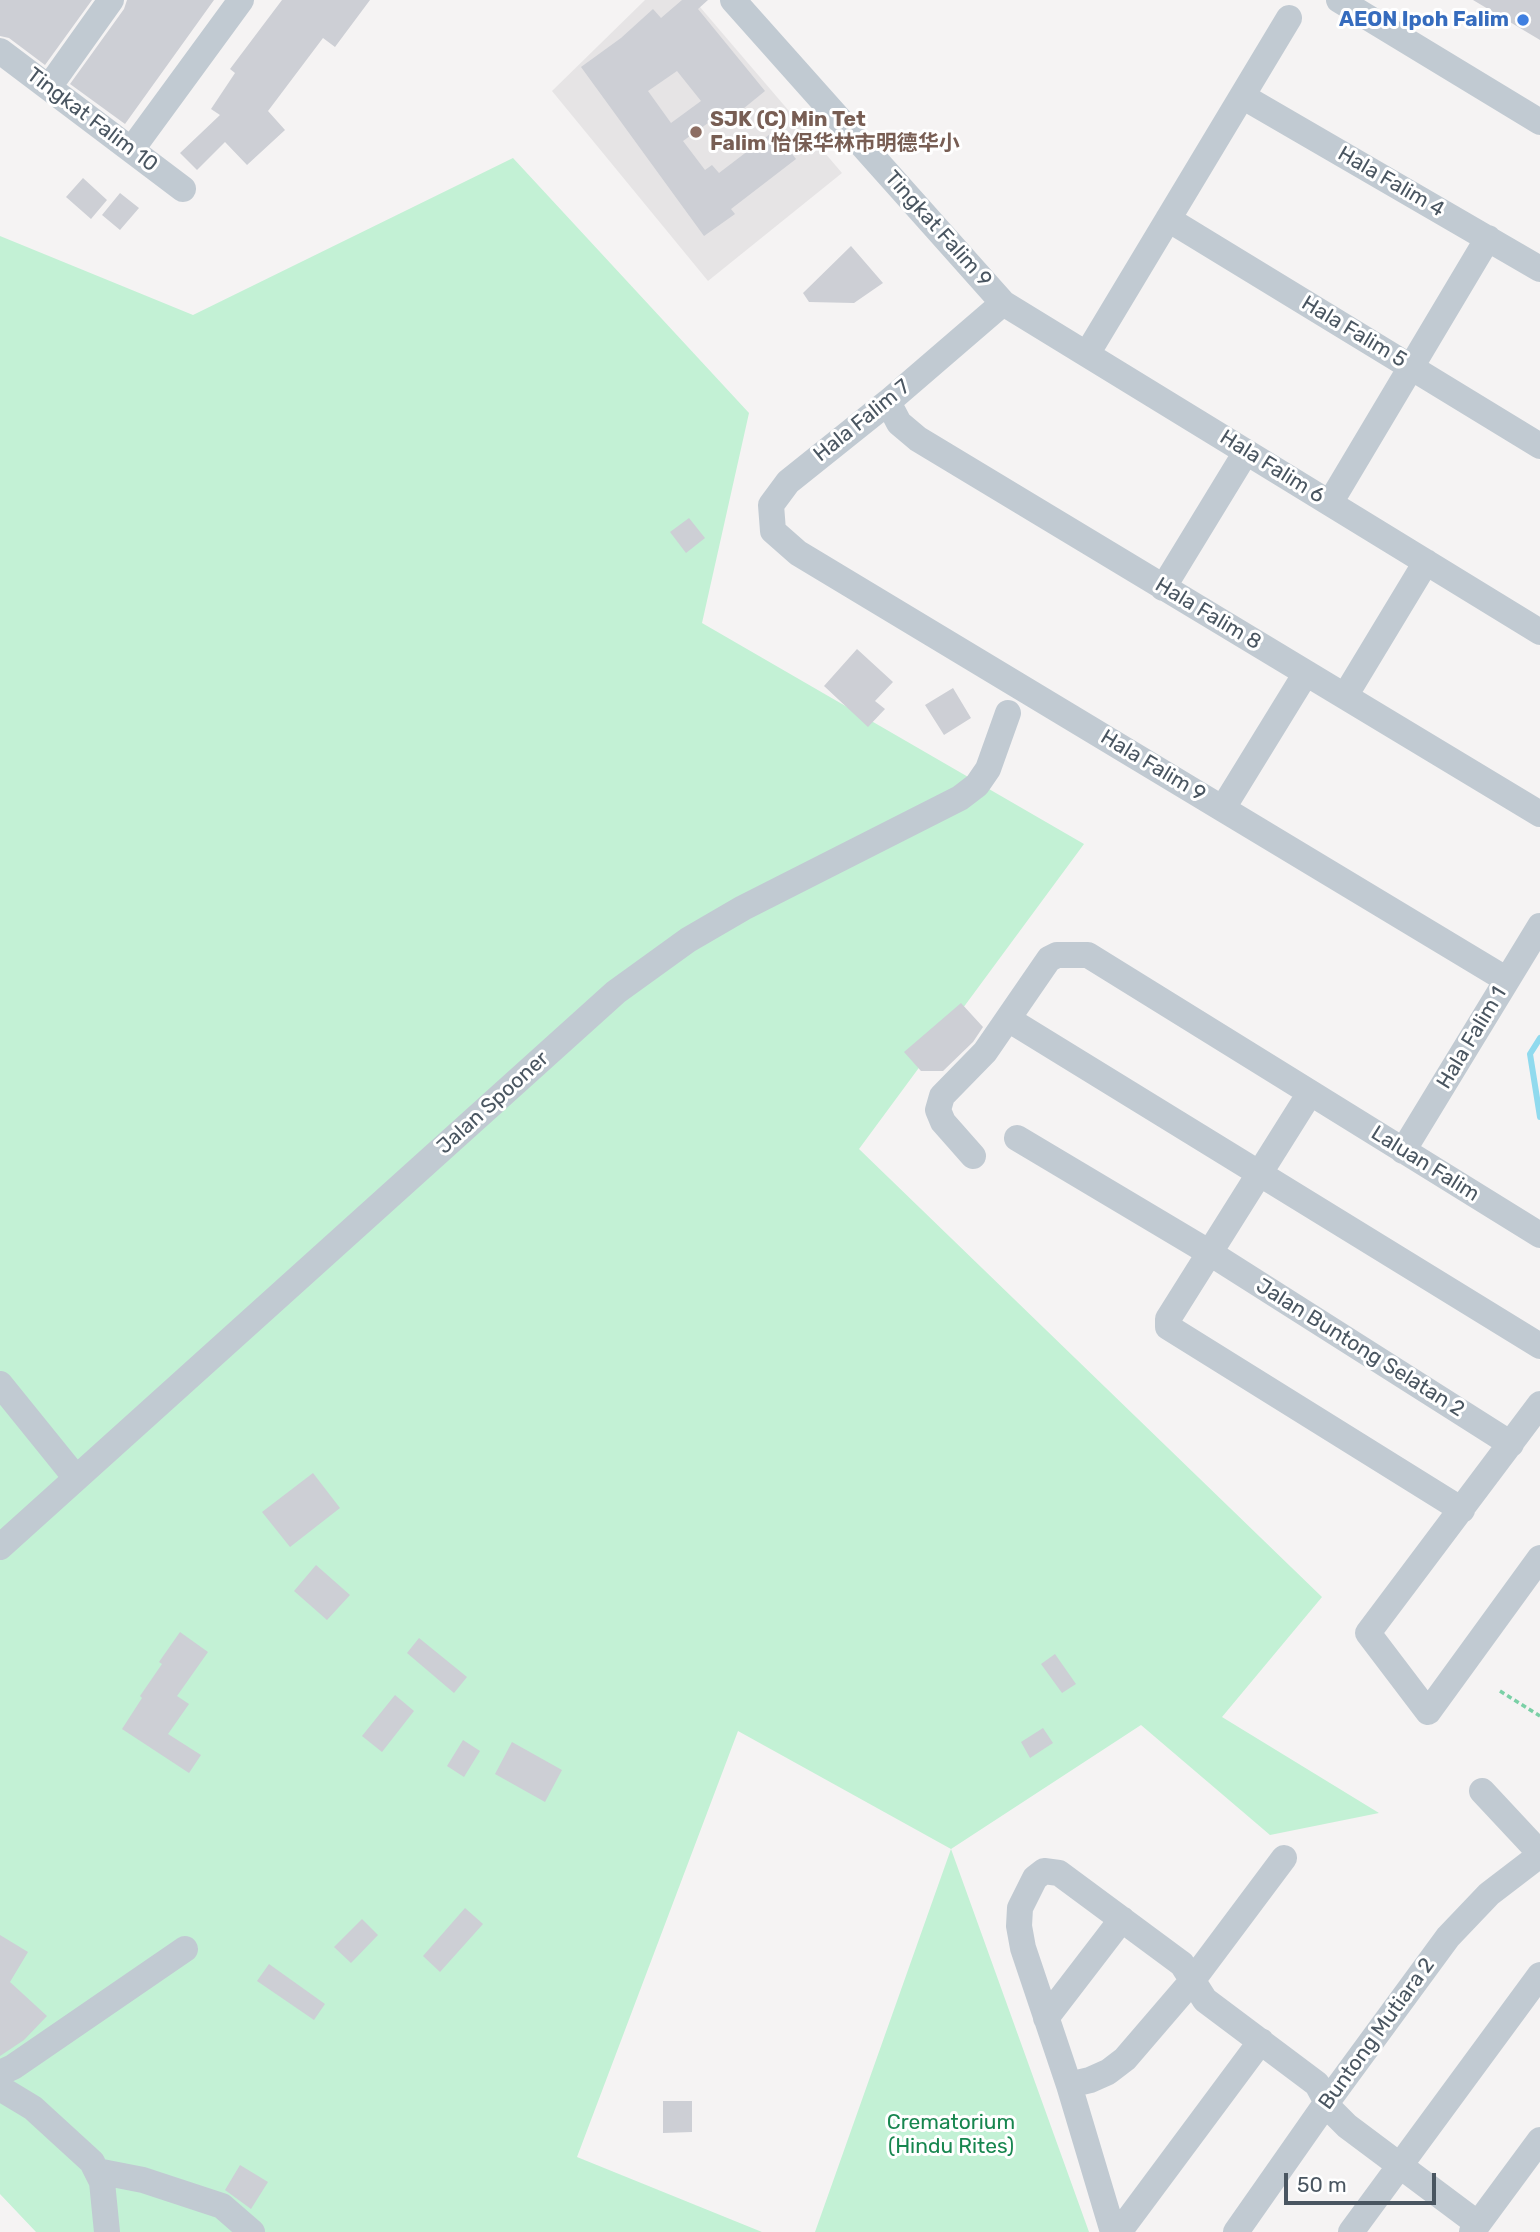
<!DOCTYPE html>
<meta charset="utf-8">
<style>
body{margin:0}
#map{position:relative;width:1540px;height:2232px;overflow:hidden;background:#f5f3f3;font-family:Rubik,sans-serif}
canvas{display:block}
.scale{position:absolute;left:1284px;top:2173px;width:152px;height:32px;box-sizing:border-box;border:4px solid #4a5661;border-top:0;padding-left:9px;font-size:21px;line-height:24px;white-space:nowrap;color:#4a5661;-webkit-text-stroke:5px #fff;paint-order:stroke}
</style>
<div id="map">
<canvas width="1540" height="2232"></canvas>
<div class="scale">50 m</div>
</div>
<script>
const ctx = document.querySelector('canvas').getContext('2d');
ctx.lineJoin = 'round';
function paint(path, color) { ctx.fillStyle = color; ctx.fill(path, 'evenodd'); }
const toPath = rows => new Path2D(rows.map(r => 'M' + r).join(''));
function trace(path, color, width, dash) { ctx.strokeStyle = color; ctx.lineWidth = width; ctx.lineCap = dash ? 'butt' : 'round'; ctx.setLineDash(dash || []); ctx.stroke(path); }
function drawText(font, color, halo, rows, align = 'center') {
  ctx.font = font + ' Rubik,"Noto Sans SC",sans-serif'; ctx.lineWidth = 6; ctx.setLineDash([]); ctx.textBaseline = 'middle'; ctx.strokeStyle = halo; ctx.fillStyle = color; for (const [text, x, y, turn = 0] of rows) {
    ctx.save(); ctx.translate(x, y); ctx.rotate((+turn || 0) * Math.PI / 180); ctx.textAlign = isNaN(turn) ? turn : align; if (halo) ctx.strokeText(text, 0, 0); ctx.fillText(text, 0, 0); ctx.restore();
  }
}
const education = toPath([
 [645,0,694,0,842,173,708,281,552,91]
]);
const green = toPath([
 [513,158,749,413,702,623,1084,844,859,1149,1322,1597,1222,1717,1379,1813,1270,1835,1141,1725,951,1849,1089,2232,815,2232,951,1849,738,1731,577,2157,762,2232,36,2232,0,2194,0,236,193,315]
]);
const stream = toPath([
 [1540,1038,1530,1054,1540,1117]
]);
const building = toPath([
 [0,0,92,0,45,65,9,38,0,36],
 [127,0,214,0,125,124,70,84,124,9],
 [282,0,370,0,335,47,323,38,268,111,285,130,247,165,225,142,197,170,180,153,220,115,211,109,235,73,230,69],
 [682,0,708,0,698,9,765,91,722,126,715,118,683,141,705,170,712,165,719,173,774,131,796,159,731,209,735,214,704,236,581,67,621,38,653,9,661,18],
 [677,71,701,101,671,123,648,91],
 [1473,0,1540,0,1540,40],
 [83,178,107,200,91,219,66,197],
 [120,193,139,208,120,230,102,215],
 [851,246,883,283,854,303,809,302,803,293],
 [689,518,705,538,686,553,670,532],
 [857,649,893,682,875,701,885,709,868,727,824,686],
 [953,688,971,718,944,735,925,705],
 [961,1003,983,1027,973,1042,943,1071,921,1071,904,1052],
 [313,1473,340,1508,290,1547,262,1512],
 [316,1565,350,1595,327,1620,294,1591],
 [180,1632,208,1652,177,1696,189,1704,168,1734,201,1755,189,1773,122,1729,142,1698,140,1696,162,1664,159,1662],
 [419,1638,467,1677,454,1693,407,1653],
 [1055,1654,1076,1684,1062,1693,1041,1664],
 [395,1695,414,1711,382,1752,362,1736],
 [1043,1728,1053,1743,1030,1758,1021,1742],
 [463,1740,480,1751,464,1777,447,1766],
 [512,1742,562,1770,545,1802,495,1774],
 [465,1908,483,1924,440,1972,423,1956],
 [362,1919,378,1935,351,1963,334,1947],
 [0,1935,28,1952,10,1982,47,2016,24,2040,0,2056],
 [269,1964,325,2004,314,2020,257,1981],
 [663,2101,692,2101,692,2132,663,2133],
 [240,2165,268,2182,251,2209,225,2190]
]);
const path = toPath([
 [1500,1691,1540,1716]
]);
const minor = toPath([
 [733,0,1003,303,1540,632],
 [1339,0,1540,122],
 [0,51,183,189],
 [49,87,111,0],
 [1242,96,1540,269],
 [132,149,241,0],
 [1168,219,1540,446],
 [1003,303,888,402,788,482,771,505,773,531,798,553,1507,980],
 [1087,354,1289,18],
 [888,402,899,423,918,439,1540,814],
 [1330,503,1488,238],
 [1163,588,1246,452],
 [1345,696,1426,562],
 [1223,808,1306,673],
 [1008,1019,1540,1346],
 [1310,1093,1168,1319,1168,1327,1462,1510],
 [1017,1138,1210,1253,1511,1444],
 [1403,1151,1540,926],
 [973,1156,943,1122,938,1110,942,1096,985,1052,1049,959,1057,955,1088,955,1540,1235],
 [0,1384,76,1478],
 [1540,1404,1368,1633,1428,1712,1540,1558],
 [0,1547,616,992,688,940,743,908,960,798,977,785,988,769,1008,713],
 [1482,1791,1540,1853],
 [1046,2018,1122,1919],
 [0,2073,13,2067,185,1949],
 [1069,2085,1090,2080,1108,2072,1125,2059,1192,1981,1284,1858],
 [0,2088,33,2108,92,2162,102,2182,107,2232],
 [97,2171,143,2180,222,2206,252,2232],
 [1113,2232,1069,2085,1023,1948,1019,1926,1020,1908,1035,1878,1044,1871,1059,1873,1182,1964,1205,2000,1317,2084,1331,2110,1347,2126,1478,2224],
 [1119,2232,1261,2041],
 [1236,2232,1327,2102,1448,1937,1489,1894,1540,1855],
 [1351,2232,1540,1975],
 [1472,2232,1540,2140]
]);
const markers = [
 [1523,20,7,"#3f7fe0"],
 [696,132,7,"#8d6e63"]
];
const shopNames = [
 ["AEON Ipoh Falim",1509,20]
];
const streetNames = [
 ["Tingkat Falim 10",92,120,37],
 ["Hala Falim 4",1391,182,30],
 ["Tingkat Falim 9",938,229,48],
 ["Hala Falim 5",1354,332,31],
 ["Hala Falim 7",862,421,-39],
 ["Hala Falim 6",1272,467,32],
 ["Hala Falim 8",1208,614,31],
 ["Hala Falim 9",1153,766,31],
 ["Hala Falim 1",1472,1038,-59],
 ["Jalan Spooner",493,1103,-42],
 ["Laluan Falim",1425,1164,32],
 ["Jalan Buntong Selatan 2",1360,1348,32],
 ["Buntong Mutiara 2",1377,2034,-54]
];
const educationNames = [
 ["SJK (C) Min Tet",710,120],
 ["Falim 怡保华林市明德华小",710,144]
];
const parkNames = [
 ["Crematorium",951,2123],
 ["(Hindu Rites)",951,2147]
];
paint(education, '#e6e4e5');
paint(green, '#c3f1d5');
trace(stream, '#90daee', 6);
paint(building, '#cdcfd5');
trace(path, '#7ad0a6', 3.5, [5, 3.5]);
trace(minor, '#c1cad2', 26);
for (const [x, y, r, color] of markers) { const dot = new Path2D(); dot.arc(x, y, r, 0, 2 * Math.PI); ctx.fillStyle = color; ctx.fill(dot); trace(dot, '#fff', 2.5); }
drawText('bold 21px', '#366cbe', '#fff', shopNames, 'right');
drawText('21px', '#4a5661', '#fff', streetNames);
drawText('bold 21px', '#785e54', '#fff', educationNames, 'left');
drawText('21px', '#17864f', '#fff', parkNames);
</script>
